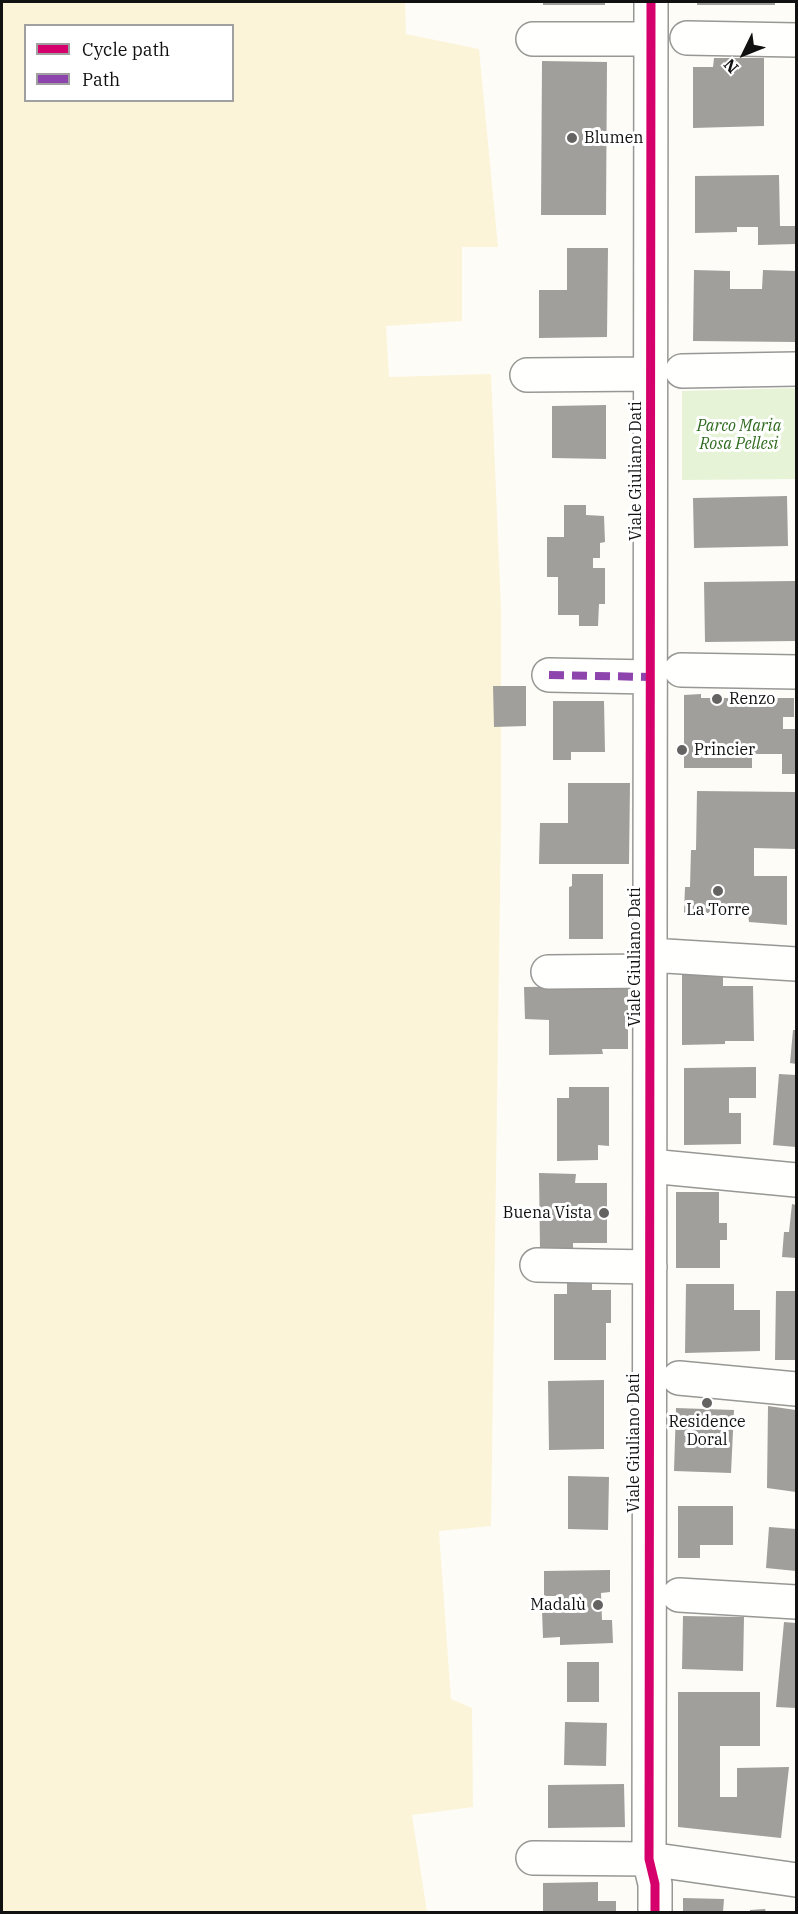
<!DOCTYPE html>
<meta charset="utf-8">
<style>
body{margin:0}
#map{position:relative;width:798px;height:1914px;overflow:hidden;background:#fdfcf7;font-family:"IBM Plex Serif",serif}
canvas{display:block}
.frame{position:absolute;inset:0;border:3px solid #111;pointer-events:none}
.legend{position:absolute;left:24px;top:24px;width:210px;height:78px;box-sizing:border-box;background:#fff;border:2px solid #a0a0a0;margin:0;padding:8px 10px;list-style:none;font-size:18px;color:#111}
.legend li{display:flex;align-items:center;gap:12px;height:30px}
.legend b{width:30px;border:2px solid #a0a0a0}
.north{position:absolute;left:714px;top:24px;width:60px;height:60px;-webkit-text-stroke:4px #fff;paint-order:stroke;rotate:227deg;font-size:16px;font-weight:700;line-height:24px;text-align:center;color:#111}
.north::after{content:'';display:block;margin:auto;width:21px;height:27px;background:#111;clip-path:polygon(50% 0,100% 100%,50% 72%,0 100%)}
</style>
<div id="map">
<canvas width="798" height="1914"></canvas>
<div class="frame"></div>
<ul class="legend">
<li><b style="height:8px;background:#d6006c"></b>Cycle path</li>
<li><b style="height:8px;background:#8e44ad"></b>Path</li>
</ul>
<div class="north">N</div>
</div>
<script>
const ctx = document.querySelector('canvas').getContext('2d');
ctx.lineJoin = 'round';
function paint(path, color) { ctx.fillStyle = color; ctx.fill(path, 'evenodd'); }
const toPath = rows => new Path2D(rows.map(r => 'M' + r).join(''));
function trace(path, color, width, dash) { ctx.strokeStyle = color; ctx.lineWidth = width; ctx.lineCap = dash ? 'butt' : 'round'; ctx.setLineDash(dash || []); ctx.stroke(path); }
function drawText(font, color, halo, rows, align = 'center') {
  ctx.font = font + ' "IBM Plex Serif",serif'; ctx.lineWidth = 6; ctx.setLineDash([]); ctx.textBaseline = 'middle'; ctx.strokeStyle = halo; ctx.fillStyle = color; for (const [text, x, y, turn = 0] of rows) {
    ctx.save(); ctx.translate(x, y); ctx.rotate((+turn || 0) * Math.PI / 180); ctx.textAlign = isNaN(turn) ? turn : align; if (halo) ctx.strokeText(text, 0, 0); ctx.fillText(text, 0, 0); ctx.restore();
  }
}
const green = toPath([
 [796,388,796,479,682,480,682,391]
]);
const sand = toPath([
 [2,2,405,2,406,34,479,49,498,247,462,247,462,321,386,326,389,377,491,374,501,608,501,824,491,1526,439,1531,451,1699,472,1708,473,1807,412,1815,427,1912,2,1912],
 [26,26,232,26,232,100,26,100]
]);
const building = toPath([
 [543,2,605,2,605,5,543,5],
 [697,2,775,2,775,5,697,5],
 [714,58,764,58,764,126,693,128,693,67,713,67],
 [542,61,607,62,606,215,541,215],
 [779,175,780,226,796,226,796,244,758,245,758,227,737,227,737,232,695,233,695,176],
 [567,248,608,248,607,337,539,338,539,290,567,290],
 [694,270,730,271,730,289,762,289,763,270,796,271,795,342,693,341],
 [606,405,606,459,552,458,552,406],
 [787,496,788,546,694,548,693,498],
 [564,505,586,505,586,515,604,516,605,542,600,543,600,558,593,558,593,568,605,568,605,604,599,604,598,626,579,626,579,615,558,615,558,577,547,577,547,537,564,537],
 [795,581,796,641,705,642,704,582],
 [493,686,526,686,526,726,494,727],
 [701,694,701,698,794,698,794,717,783,717,783,729,796,729,796,774,782,774,782,754,752,754,752,768,684,768,684,695],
 [553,701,604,701,605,752,571,752,571,760,553,760],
 [568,783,630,783,629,864,539,864,540,823,568,823],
 [697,791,796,792,796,849,754,848,754,876,787,876,787,925,749,922,748,913,684,913,685,887,690,887,691,850,696,850],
 [572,874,603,874,603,939,569,939,569,887,572,886],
 [682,966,723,966,723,986,753,986,754,1041,725,1041,725,1044,682,1045],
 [628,986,628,1049,602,1049,603,1054,549,1055,549,1020,525,1019,524,987],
 [793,1030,796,1030,796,1064,790,1063],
 [756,1067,756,1098,729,1098,729,1113,741,1113,741,1144,684,1145,684,1068],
 [779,1074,796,1075,796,1147,773,1145],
 [569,1087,609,1087,609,1146,598,1145,598,1160,557,1161,557,1098,569,1098],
 [539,1173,576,1174,575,1183,607,1183,607,1243,573,1243,573,1249,540,1249],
 [676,1192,719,1192,719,1223,727,1223,727,1240,720,1240,720,1268,676,1268],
 [792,1204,796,1205,796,1258,782,1257,784,1232,789,1232],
 [567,1279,592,1279,592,1290,611,1290,611,1323,606,1323,606,1360,554,1360,554,1294,567,1294],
 [686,1284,734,1284,734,1310,760,1310,760,1351,685,1353],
 [776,1291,796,1291,796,1360,775,1360],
 [604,1380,604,1449,549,1450,548,1381],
 [768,1406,796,1410,796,1492,767,1488],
 [676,1408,734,1410,731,1473,674,1471],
 [568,1476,609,1477,608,1530,568,1529],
 [678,1506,733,1506,733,1545,700,1545,700,1558,678,1558],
 [769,1527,796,1529,796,1571,766,1568],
 [610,1570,610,1592,601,1593,602,1620,612,1620,613,1643,560,1645,560,1637,543,1638,542,1610,559,1610,559,1596,544,1596,544,1571],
 [683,1616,744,1617,743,1671,682,1669],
 [784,1622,796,1623,796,1708,776,1707],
 [567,1662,599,1662,599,1702,567,1702],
 [678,1692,760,1692,760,1746,720,1746,720,1797,737,1797,737,1768,789,1767,781,1838,678,1827],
 [565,1722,607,1723,606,1766,564,1765],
 [624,1784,625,1827,548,1828,548,1785],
 [598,1882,598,1901,616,1901,616,1912,543,1912,543,1883],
 [683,1898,724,1899,723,1912,683,1912],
 [765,1909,766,1912,750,1912,750,1910]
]);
const minor = toPath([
 [651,2,649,1859,655,1884,655,1912],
 [687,38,796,40],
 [533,39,651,39],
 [682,371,796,369],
 [527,375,651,374],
 [681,670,796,672],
 [549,675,650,677],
 [650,955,796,964],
 [548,972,650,971],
 [650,1166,796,1180],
 [537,1265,650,1267],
 [679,1378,796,1389],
 [679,1595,796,1602],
 [533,1858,649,1859,796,1880]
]);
const quiet = toPath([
 [549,675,650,677]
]);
const cycleway = toPath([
 [651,2,649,1859,655,1884,655,1912]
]);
const markers = [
 [572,138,6,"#646362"],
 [717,699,6,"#646362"],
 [682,750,6,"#646362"],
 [718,891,6,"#646362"],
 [604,1213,6,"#646362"],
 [707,1403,6,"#646362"],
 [598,1605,6,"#646362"]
];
const poiNames = [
 ["Blumen",584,138],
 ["Renzo",729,699],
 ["Princier",694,750],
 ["La Torre",718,910,"center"],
 ["Buena Vista",592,1213,"right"],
 ["Residence",707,1422,"center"],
 ["Doral",707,1440,"center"],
 ["Madalù",586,1605,"right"]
];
const parkNames = [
 ["Parco Maria",739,426],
 ["Rosa Pellesi",739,444]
];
const streetNames = [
 ["Viale Giuliano Dati",636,471,-90],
 ["Viale Giuliano Dati",635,957,-90],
 ["Viale Giuliano Dati",634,1443,-90]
];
paint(green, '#e7f3d7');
paint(sand, '#fcf4d9');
paint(building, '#a19f9c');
trace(minor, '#979795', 36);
trace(minor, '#fffffe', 33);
trace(quiet, '#8e44ad', 8, [15, 8]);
trace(cycleway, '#d6006c', 9);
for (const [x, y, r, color] of markers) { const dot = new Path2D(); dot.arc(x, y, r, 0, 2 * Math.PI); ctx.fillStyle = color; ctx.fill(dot); trace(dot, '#fff', 2); }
drawText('16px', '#111', '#fff', poiNames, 'left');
drawText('italic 16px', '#2f6b1f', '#fff', parkNames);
drawText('16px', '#111', '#fff', streetNames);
</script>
